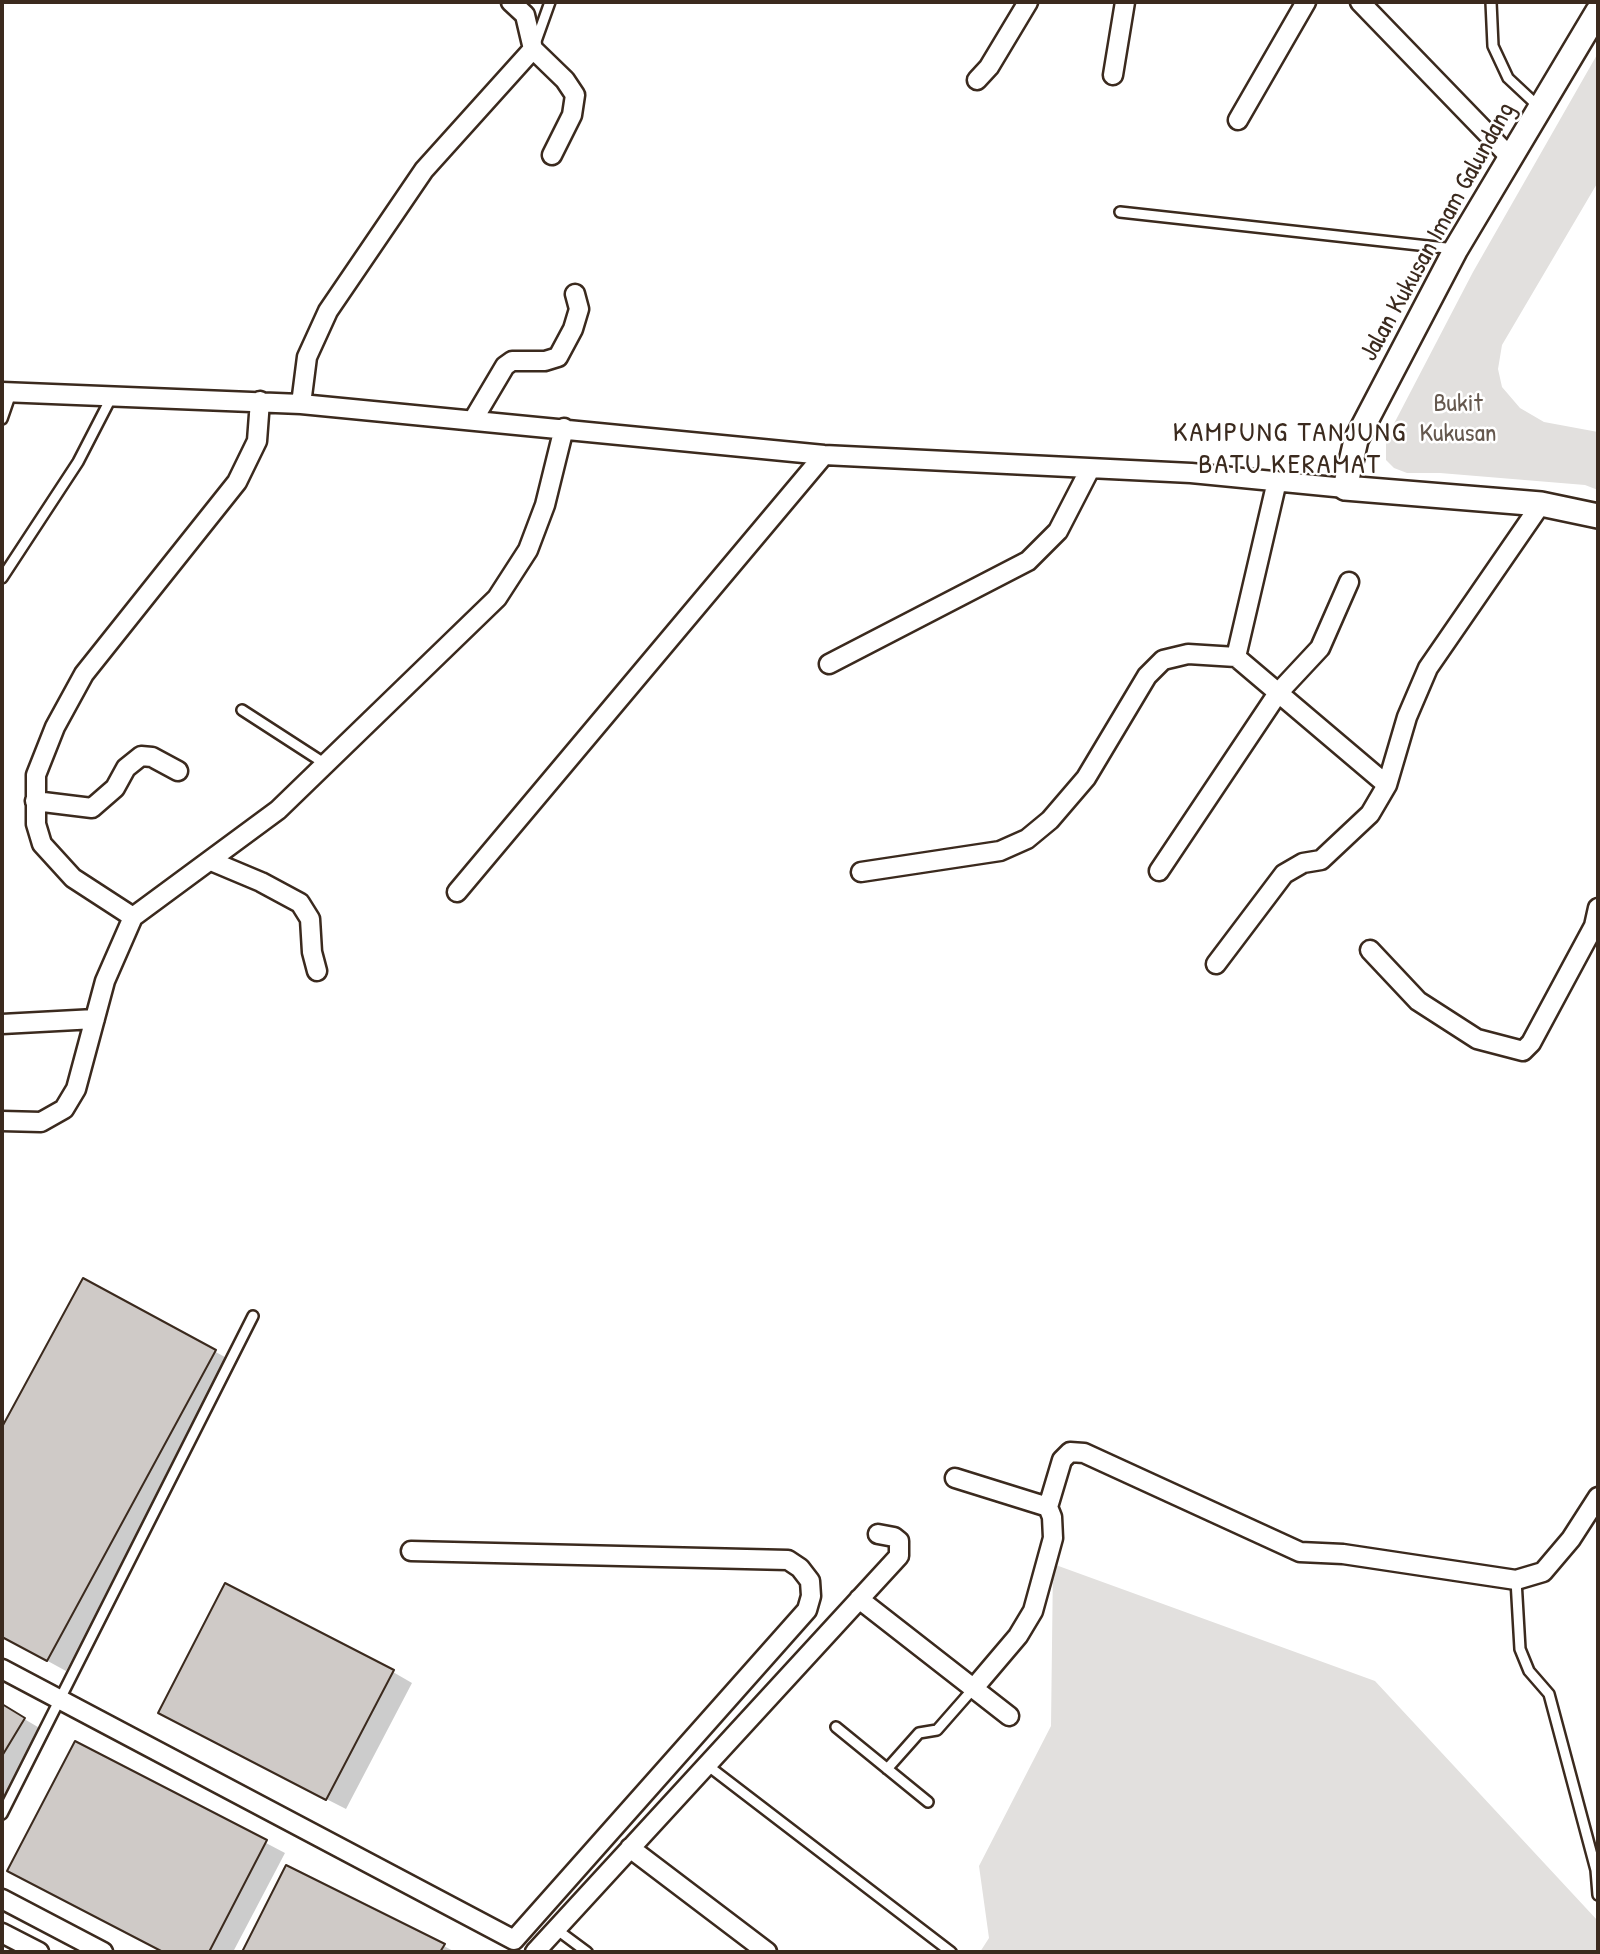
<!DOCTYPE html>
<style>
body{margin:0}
#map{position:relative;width:1600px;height:1954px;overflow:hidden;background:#fff;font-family:"Patrick Hand",sans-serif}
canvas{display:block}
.frame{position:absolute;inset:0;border:4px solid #3b2a1e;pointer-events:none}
</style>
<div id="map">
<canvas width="1600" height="1954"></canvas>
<div class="frame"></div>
</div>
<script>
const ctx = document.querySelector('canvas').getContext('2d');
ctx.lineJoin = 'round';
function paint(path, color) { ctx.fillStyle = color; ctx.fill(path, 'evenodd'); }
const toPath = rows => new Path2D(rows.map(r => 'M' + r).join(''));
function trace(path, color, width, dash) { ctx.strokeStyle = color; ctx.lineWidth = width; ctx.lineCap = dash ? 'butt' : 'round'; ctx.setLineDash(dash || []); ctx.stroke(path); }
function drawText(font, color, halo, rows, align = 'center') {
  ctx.font = font + ' "Patrick Hand",sans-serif'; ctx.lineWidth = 5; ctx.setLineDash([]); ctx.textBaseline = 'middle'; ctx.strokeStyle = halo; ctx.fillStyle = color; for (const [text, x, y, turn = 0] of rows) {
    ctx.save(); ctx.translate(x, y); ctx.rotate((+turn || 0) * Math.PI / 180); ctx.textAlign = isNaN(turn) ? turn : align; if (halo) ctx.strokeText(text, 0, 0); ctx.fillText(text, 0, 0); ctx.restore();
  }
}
const green = toPath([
 [1598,53,1598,182,1502,345,1498,369,1502,387,1520,408,1544,422,1598,432,1598,490,1585,485,1440,473,1407,473,1394,468,1386,460,1386,439,1473,272],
 [1053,1564,1375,1681,1598,1921,1598,1952,980,1952,989,1938,979,1866,1051,1726]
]);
const shadow = toPath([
 [84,1280,234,1362,66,1671,2,1636,2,1431],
 [393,1672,412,1683,346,1809,179,1724],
 [2,1706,43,1730,2,1799],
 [76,1743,285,1853,233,1952,165,1952,28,1881],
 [287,1867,444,1946,455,1952,244,1952]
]);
const building = toPath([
 [83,1278,216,1350,47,1661,2,1637,2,1427,83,1278],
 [225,1583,394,1670,326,1800,158,1713,225,1583],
 [2,1704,25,1718,2,1756,2,1704],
 [75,1741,267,1840,209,1952,163,1952,7,1871,75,1741],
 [286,1865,445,1944,440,1952,242,1952,286,1865]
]);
const service = toPath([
 [1491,2,1493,46,1508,78,1539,107],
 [535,44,550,2],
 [1120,212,1455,249],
 [2,419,11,393],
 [2,578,78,462,111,398],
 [242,710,327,765],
 [1516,1580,1520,1649,1529,1671,1549,1694,1596,1870,1598,1895],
 [836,1727,928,1802],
 [707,1765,951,1952],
 [887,1769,919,1733,937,1730,973,1689],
 [2,1814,253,1316],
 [556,1929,587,1952]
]);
const minor = toPath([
 [1360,2,1510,157],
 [533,49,565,80,575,95,572,115,552,155],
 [1113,75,1125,2],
 [977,80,989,67,1028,2],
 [1238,120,1306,2],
 [2,392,301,404,824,455,1191,473,1345,488],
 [301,404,307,357,328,311,424,170,533,49,525,15,511,2],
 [473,420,505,366,512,361,545,361,558,357,573,329,579,309,575,294],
 [1236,657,1277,481],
 [829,664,1028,561,1058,531,1090,469],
 [35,801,92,808,115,788,126,768,141,756,152,757,178,771],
 [211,861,261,882,300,903,310,919,312,952,317,971],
 [1159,871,1278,693,1320,648,1349,582],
 [861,872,1000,851,1027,839,1050,820,1086,778,1147,676,1163,660,1188,654,1236,657,1387,785],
 [457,892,824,455],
 [133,917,73,878,42,844,36,824,36,775,55,727,84,674,237,482,257,441,260,401],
 [1370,950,1418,1001,1477,1039,1523,1051,1531,1043,1594,926,1598,908],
 [1216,964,1284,874,1303,863,1321,860,1370,814,1387,785,1407,717,1428,668,1541,504],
 [2,1024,95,1019],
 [2,1121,41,1122,64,1109,76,1089,105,981,133,917,278,810,497,598,528,550,545,505,564,428],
 [955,1478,1048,1507,1052,1517,1053,1538,1033,1611,1018,1636,973,1689],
 [1048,1507,1062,1460,1070,1452,1084,1453,1300,1552,1343,1554,1516,1580,1543,1572,1571,1539,1598,1497],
 [859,1599,1009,1716],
 [2,1669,514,1940,807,1610,811,1596,810,1581,800,1568,788,1560,411,1551],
 [630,1848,767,1952],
 [2,1899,103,1952],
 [2,1933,39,1952],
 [535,1952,899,1556,899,1541,894,1537,878,1534]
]);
const tertiary = toPath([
 [1598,11,1456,249,1356,440,1345,488,1541,504,1598,516]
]);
const streetNames = [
 ["Jalan Kukusan Imam Galundang",1438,232,-61]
];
const parkNames = [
 ["Bukit",1458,404],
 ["Kukusan",1458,434]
];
const neighbourhoodNames = [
 ["KAMPUNG TANJUNG",1290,434],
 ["BATU KERAMAT",1290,466]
];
paint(green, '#e2e0de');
paint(shadow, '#0003');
paint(building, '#cfcac7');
trace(building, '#3b2a1e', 2);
trace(service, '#3b2a1e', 14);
trace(minor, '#3b2a1e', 23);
trace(tertiary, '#3b2a1e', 28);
trace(service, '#fff', 9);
trace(minor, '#fff', 18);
trace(tertiary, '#fff', 23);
drawText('26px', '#3b2a1e', '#fff', streetNames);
drawText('26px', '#65584e', '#fff', parkNames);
ctx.letterSpacing = '2px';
drawText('28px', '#3b2a1e', '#fff', neighbourhoodNames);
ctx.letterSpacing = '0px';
</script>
